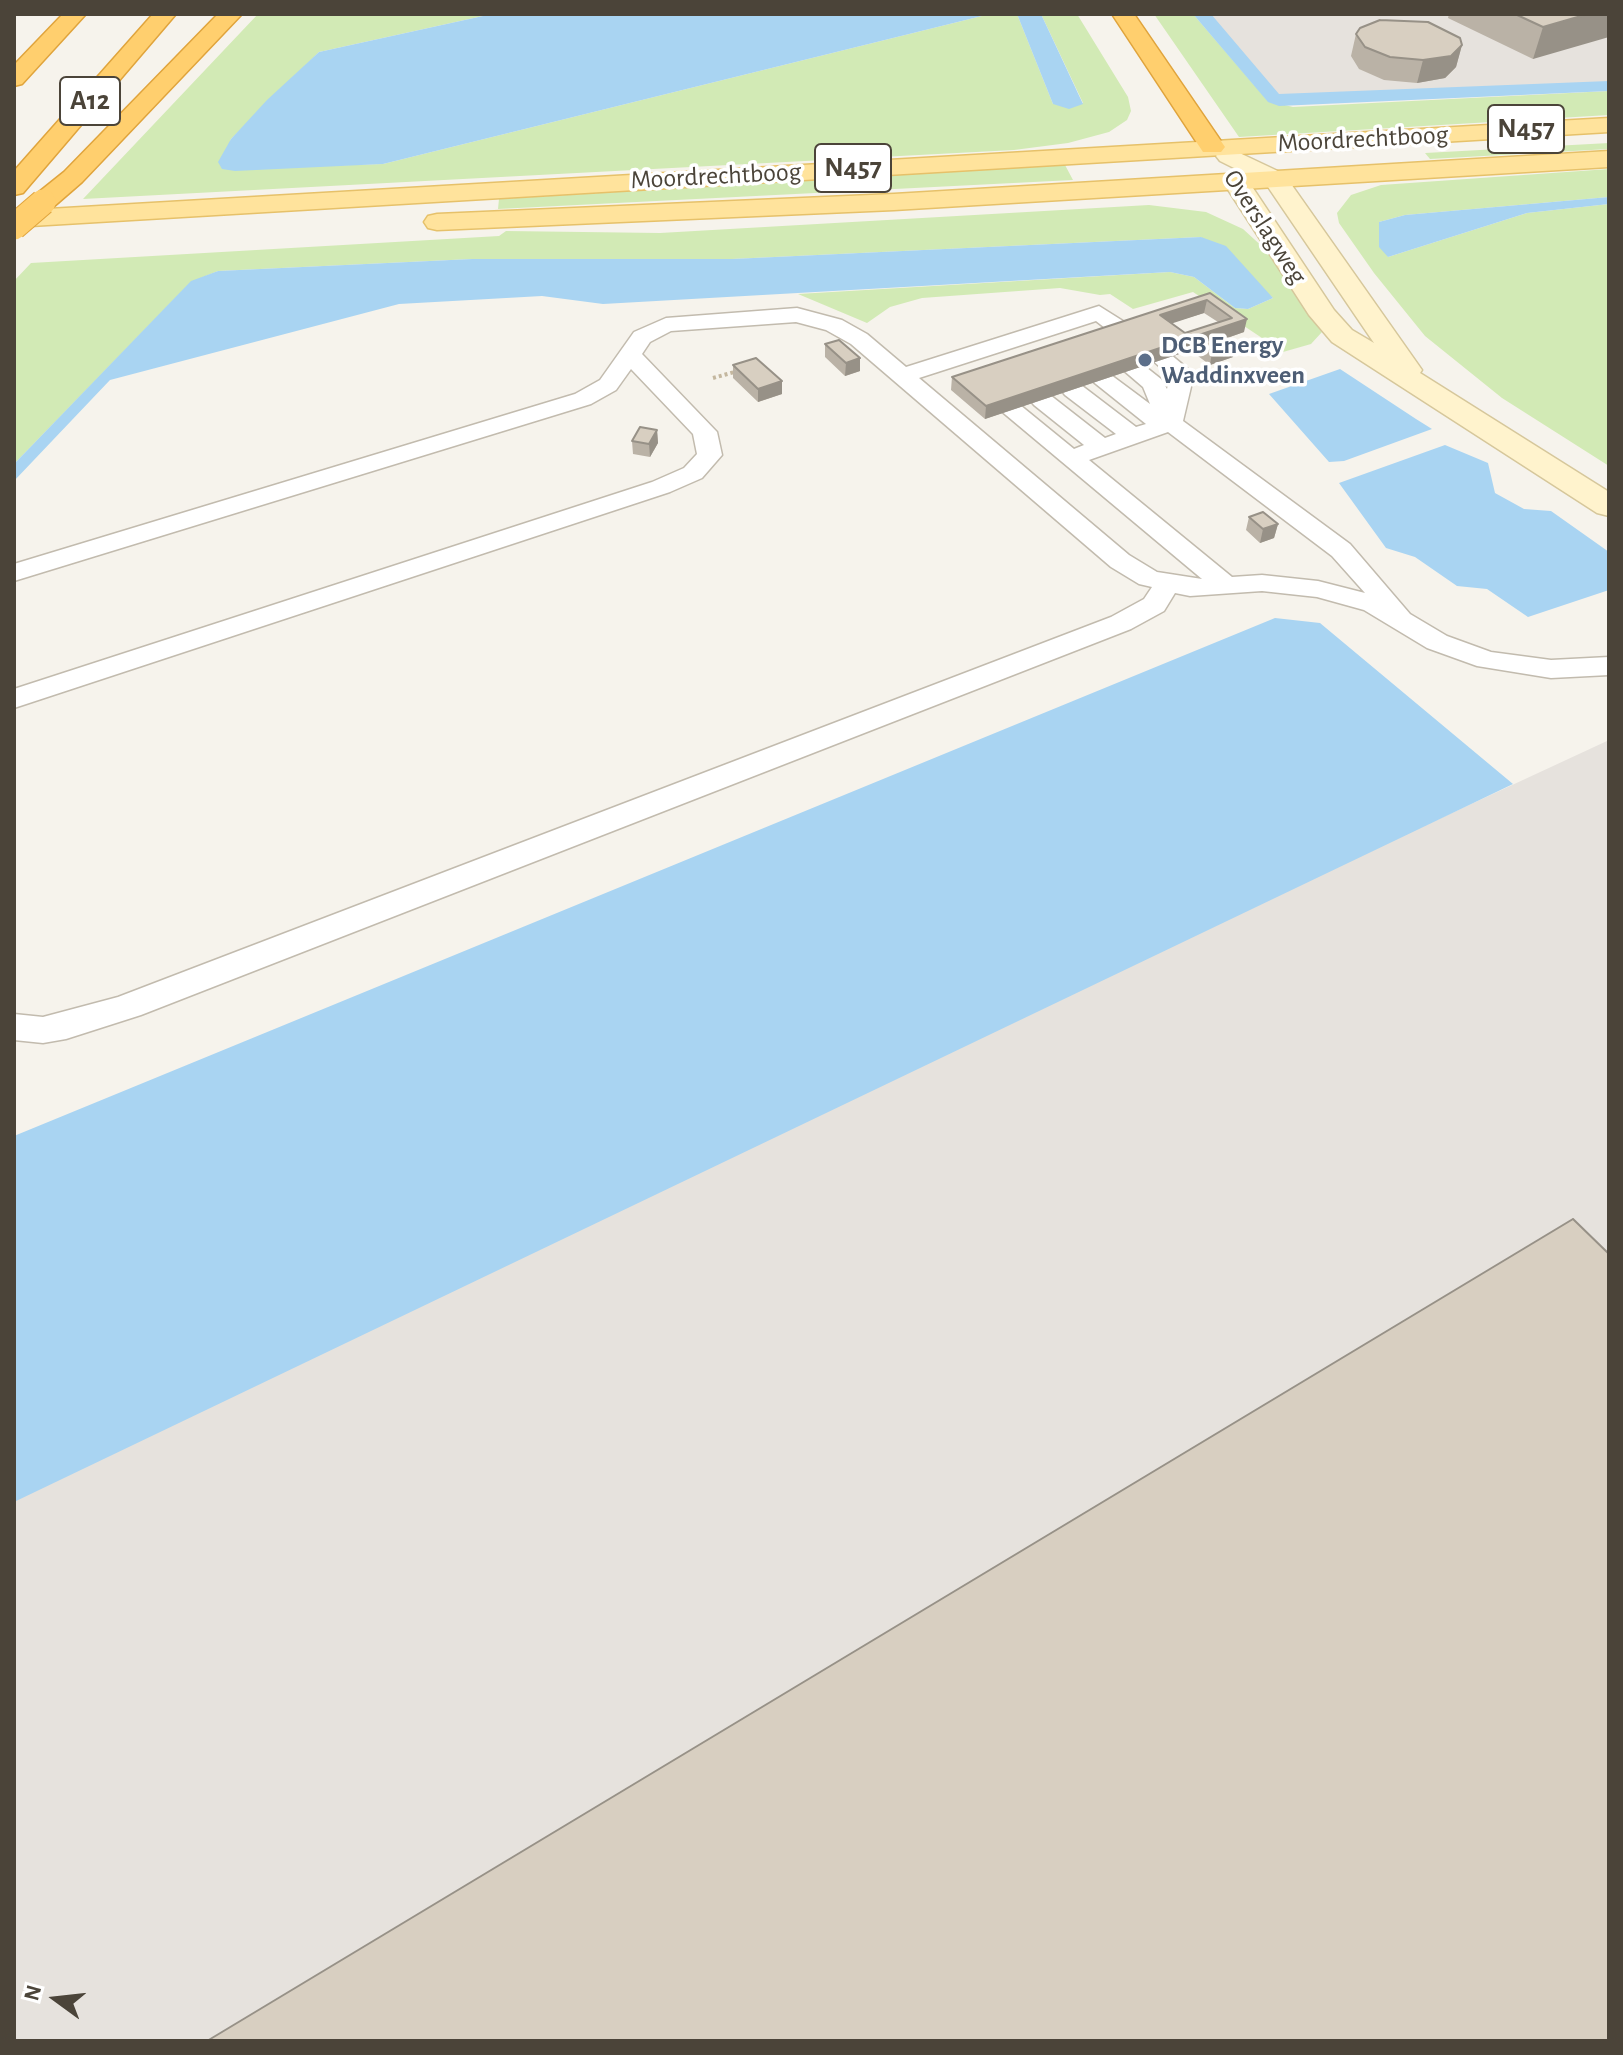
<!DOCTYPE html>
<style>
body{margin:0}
#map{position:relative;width:1623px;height:2055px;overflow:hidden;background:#f6f3ec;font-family:"Alegreya Sans",sans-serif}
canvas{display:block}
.frame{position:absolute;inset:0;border:16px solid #4b4439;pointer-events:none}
.north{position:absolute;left:16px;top:1959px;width:80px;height:80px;-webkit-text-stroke:6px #fff;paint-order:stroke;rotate:285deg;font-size:22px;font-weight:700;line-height:32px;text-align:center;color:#4b4439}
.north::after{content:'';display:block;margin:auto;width:28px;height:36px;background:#4b4439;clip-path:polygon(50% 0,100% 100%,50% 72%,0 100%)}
</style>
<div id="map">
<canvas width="1623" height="2055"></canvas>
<div class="frame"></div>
<div class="north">N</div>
</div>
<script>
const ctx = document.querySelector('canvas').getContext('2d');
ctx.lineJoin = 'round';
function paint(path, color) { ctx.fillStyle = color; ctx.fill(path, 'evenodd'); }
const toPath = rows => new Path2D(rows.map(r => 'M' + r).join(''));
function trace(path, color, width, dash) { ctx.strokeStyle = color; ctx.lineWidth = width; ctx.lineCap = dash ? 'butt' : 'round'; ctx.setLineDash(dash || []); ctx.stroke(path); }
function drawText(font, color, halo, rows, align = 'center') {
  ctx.font = font + ' "Alegreya Sans",sans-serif'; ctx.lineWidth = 7; ctx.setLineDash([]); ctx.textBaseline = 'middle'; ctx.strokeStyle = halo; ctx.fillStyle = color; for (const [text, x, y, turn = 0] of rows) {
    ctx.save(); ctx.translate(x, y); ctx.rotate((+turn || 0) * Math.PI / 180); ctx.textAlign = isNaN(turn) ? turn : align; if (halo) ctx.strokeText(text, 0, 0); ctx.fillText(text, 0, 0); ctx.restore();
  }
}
const industrial = toPath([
 [1207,14,1609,14,1609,85,1280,102],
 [1607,741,1609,2041,14,2041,14,1480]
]);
const green = toPath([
 [258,14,492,14,319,52,231,139,222,169,383,164,990,14,1017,14,1053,104,1083,103,1041,14,1077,14,1128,97,1131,111,1127,120,1109,132,1068,143,1014,150,83,199],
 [1154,14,1193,14,1268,101,1293,107,1609,91,1609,115,1239,137],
 [1609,143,1609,149,1430,159,1425,153],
 [1065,165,1073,180,498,209,499,199],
 [1609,169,1609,197,1405,215,1379,222,1388,257,1527,213,1609,204,1609,466,1502,398,1425,336,1374,273,1339,223,1337,213,1351,195,1381,185],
 [1149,205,1206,212,1243,229,1266,250,1322,332,1311,344,1283,352,1193,292,1133,309,1110,294,1100,295,1060,288,922,298,890,307,867,323,798,294,1170,272,1194,277,1235,308,1248,309,1273,298,1201,237,732,259,472,259,218,271,191,282,14,464,14,281,31,263,499,236,506,231,660,233]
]);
const water = toPath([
 [492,14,990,14,383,164,235,171,222,169,218,162,231,139,267,100,319,52],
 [1017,14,1041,14,1083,104,1069,109,1053,104],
 [1193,14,1211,14,1279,94,1609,81,1609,91,1279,106,1268,102],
 [1609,197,1609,204,1527,213,1388,257,1379,247,1379,222,1405,215],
 [1201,237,1226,246,1273,298,1248,309,1235,308,1194,277,1170,272,603,304,542,296,399,304,110,380,14,481,14,464,191,281,218,271,472,259,732,259],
 [1340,369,1416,419,1432,429,1344,461,1329,462,1269,394],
 [1445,445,1488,463,1495,493,1524,509,1551,511,1609,552,1609,590,1528,617,1487,589,1457,586,1415,557,1386,548,1339,483],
 [1275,618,1320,623,1513,784,14,1502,14,1136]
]);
const path = toPath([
 [713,378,738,371]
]);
const lane = toPath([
 [1099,306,1134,328,1137,333,1134,338,1118,338,1096,321,919,378,1129,555,1157,572,1202,579,1000,410,1004,405,1020,405,1074,449,1084,445,1034,405,1030,400,1034,395,1050,395,1105,438,1116,434,1065,395,1061,390,1065,385,1081,385,1136,427,1146,424,1091,380,1103,373,1111,375,1150,404,1143,387,1122,369,1126,364,1142,364,1161,379,1167,389,1170,376,1151,359,1162,352,1170,354,1194,374,1183,421,1350,544,1410,614,1447,636,1491,652,1551,660,1609,657,1609,675,1551,678,1477,666,1427,648,1364,610,1317,597,1262,591,1190,596,1175,593,1164,611,1131,629,141,1015,66,1039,43,1043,14,1040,14,1014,43,1017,118,997,1111,617,1144,599,1152,587,1139,584,1111,567,851,344,826,330,796,322,671,331,650,342,642,354,717,432,722,455,702,478,670,492,14,708,14,689,652,482,684,468,697,454,693,434,631,369,616,390,591,404,14,581,14,564,575,394,600,380,634,332,666,318,797,308,842,320,867,334,906,367,1099,306],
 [1168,432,1332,556,1365,593,1318,581,1262,575,1232,577,1089,460,1168,432]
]);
const secondary = toPath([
 [1229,148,1284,174,1422,370,1420,373,1609,492,1609,516,1597,513,1332,342,1309,315,1223,182,1227,176,1245,176,1334,310,1352,330,1374,343,1266,184,1220,161,1216,156,1220,151,1229,148]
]);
const primary = toPath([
 [1609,118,1609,132,14,227,14,211,1609,118],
 [1609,151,1609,167,894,210,437,230,428,228,424,222,428,216,437,214,894,194,1609,151]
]);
const highway = toPath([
 [63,14,86,14,22,84,14,86,14,65,63,14],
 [153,14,176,14,23,193,14,195,14,171,153,14],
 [218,14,242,14,82,182,52,208,34,208,30,202,34,196,64,172,218,14],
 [1112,14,1134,14,1225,147,1221,152,1203,152,1112,14]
]);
const highwayBridge = toPath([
 [14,227,43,202]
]);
const wall = toPath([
 [1449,14,1609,14,1533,59,1448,18],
 [1356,34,1462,45,1456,67,1445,78,1417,83,1384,80,1359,69,1351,56],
 [1210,293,1244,332,1227,338,1233,357,1210,365,1198,356,1200,347,985,419,951,390,952,377],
 [1204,313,1218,322,1185,333,1171,323],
 [825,344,860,371,845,376,825,357],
 [733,365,782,394,758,402,733,378],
 [657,430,658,443,650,457,633,454,632,441],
 [1249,517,1278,524,1274,538,1260,543,1246,530]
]);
const shadedWall = toPath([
 [1588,14,1609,14,1609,37,1533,59,1543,27],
 [1462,45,1456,67,1445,78,1417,83,1423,60],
 [1207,300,1204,313,1158,328,1160,315],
 [1247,319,1244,332,1204,346,1200,343,1200,347,985,419,986,406],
 [1236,344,1233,357,1210,365,1212,352],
 [860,358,860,371,845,376,846,363],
 [782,381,782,394,758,402,758,389],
 [657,430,658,443,650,457,649,444],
 [1278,524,1274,538,1260,543,1263,529]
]);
const building = toPath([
 [1515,14,1588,14,1543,27,1515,14],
 [1380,20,1428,22,1460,38,1462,45,1451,56,1423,60,1390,57,1365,47,1356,34,1360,28,1380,20],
 [1210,293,1247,319,986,406,952,377,1210,293],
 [1207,300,1232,318,1185,333,1160,315,1207,300],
 [1224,335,1236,344,1212,352,1200,343,1224,335],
 [839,340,860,358,846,363,825,344,839,340],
 [756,358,782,381,758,389,733,365,756,358],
 [640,427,657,430,649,444,632,441,640,427],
 [1263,512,1278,524,1263,529,1249,517,1263,512],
 [1573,1219,1609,1254,1609,2041,207,2041,1573,1219]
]);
const markers = [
 [1145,360,8,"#5c6f8a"]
];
const farStreetnames = [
 ["Moordrechtboog",1363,139,-3],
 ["Moordrechtboog",716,176,-3],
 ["Overslagweg",1265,227,57]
];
const farServicenames = [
 ["DCB Energy",1161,345],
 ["Waddinxveen",1161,375]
];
const shields = [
 [90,101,60],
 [1526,129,76],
 [853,168,76]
];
const shieldNames = [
 ["A12",90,101],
 ["N457",1526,129],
 ["N457",853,168]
];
paint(industrial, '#e6e2dd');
paint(green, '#d2eab5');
paint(water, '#a9d4f2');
trace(lane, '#c2bbae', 3);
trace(secondary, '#d6c79b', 3);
trace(primary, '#e6c16a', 3);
trace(highway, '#e0a43c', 3);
trace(path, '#c4b79f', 4, [3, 3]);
paint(lane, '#fff');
paint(secondary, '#fff3cd');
paint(primary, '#ffe39c');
paint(highway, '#ffcf6e');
trace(highwayBridge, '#e0a43c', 27, []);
trace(highwayBridge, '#ffcf6e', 25);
paint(wall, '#bab2a6');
paint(shadedWall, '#979187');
paint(building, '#d8cfc1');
trace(building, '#979187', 2);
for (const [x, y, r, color] of markers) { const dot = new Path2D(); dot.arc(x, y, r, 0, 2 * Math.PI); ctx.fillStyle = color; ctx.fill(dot); trace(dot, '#fff', 3); }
drawText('26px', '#4b4439', '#fff', farStreetnames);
drawText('bold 26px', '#4e5e75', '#fff', farServicenames, 'left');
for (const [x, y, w] of shields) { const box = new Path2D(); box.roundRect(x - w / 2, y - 24, w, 48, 6); ctx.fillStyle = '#fff'; ctx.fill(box); trace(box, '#4b4439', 2); }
drawText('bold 28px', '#4b4439', null, shieldNames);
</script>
